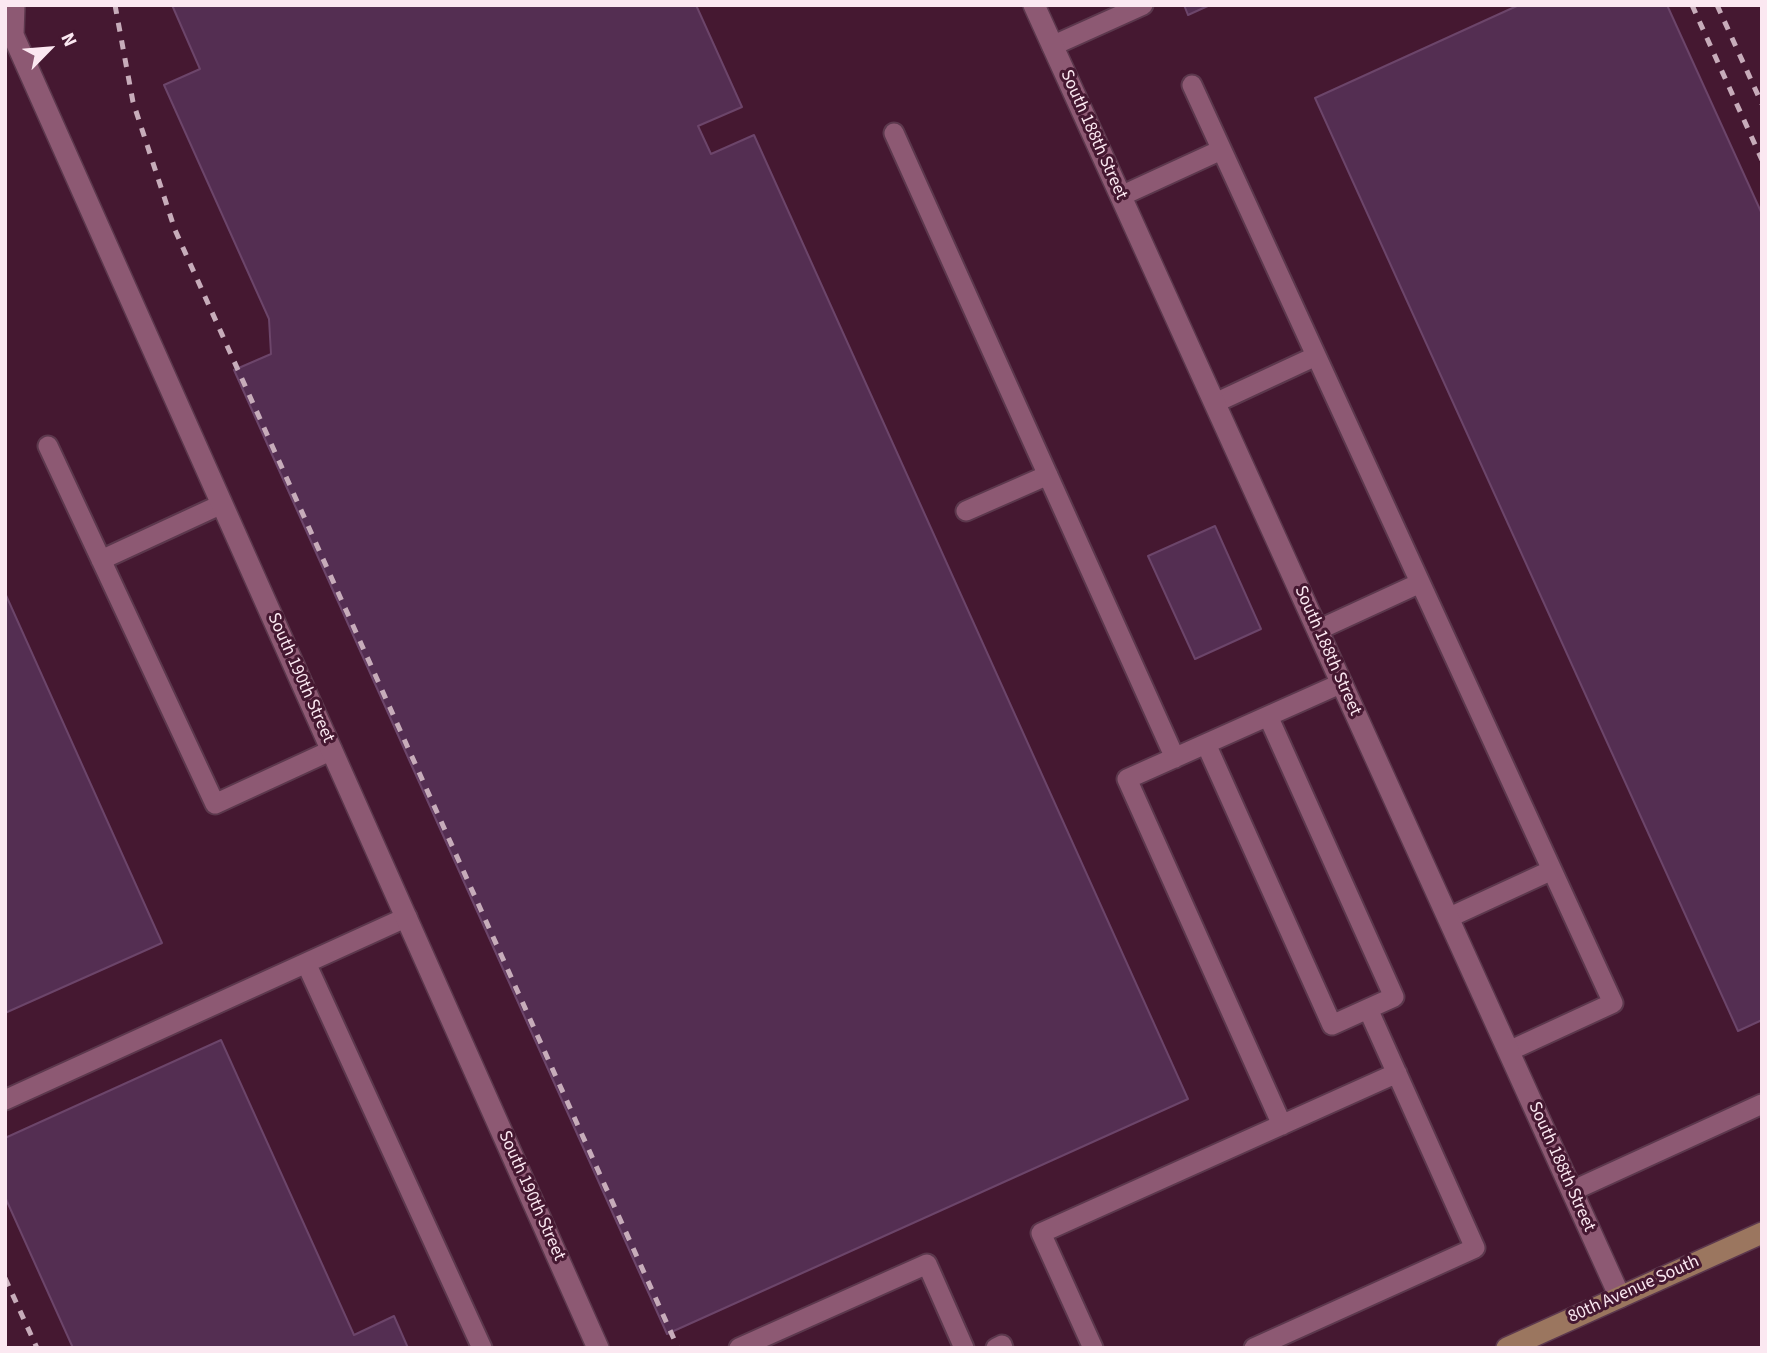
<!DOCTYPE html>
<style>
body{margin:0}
#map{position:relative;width:1767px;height:1353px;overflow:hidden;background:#451831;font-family:"Source Sans 3",sans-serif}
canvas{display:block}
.frame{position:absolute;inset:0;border:7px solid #fbe8f1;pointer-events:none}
.north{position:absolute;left:14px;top:14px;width:70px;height:70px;-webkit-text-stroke:5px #451831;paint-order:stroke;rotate:65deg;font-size:19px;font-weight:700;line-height:28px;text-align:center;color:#fbe8f1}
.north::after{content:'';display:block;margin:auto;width:24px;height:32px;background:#fbe8f1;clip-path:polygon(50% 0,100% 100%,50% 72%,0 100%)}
</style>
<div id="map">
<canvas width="1767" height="1353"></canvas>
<div class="frame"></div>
<div class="north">N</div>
</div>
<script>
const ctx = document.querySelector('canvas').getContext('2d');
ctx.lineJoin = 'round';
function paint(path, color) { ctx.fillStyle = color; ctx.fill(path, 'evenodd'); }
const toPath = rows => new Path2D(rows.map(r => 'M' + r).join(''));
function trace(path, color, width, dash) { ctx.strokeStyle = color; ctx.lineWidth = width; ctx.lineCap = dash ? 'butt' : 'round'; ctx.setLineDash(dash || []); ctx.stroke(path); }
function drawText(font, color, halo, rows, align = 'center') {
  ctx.font = font + ' "Source Sans 3",sans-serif'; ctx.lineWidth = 6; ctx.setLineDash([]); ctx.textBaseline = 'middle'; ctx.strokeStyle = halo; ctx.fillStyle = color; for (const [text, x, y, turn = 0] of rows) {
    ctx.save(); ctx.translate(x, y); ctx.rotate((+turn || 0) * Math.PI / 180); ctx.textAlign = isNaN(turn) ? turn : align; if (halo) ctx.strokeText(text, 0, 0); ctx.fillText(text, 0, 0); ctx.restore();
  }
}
const building = toPath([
 [172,5,696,5,742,107,698,126,711,154,754,135,1188,1099,667,1334,234,370,271,354,269,319,164,85,200,69,172,5],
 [1184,5,1210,5,1188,15,1184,5],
 [1519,5,1667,5,1762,214,1762,1020,1738,1031,1315,98,1519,5],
 [1215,526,1261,629,1195,659,1148,556,1215,526],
 [5,593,162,943,5,1013,5,593],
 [221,1040,354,1335,394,1316,408,1348,73,1348,5,1197,5,1138,221,1040]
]);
const lane = toPath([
 [1052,46,1143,5],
 [1192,85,1613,1003,1509,1051],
 [894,133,1175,758],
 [1121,196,1221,150],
 [1215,403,1316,356],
 [48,446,215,804,332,750],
 [966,511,1048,475],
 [101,560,222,504],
 [1318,630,1420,583],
 [1206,744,1332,1025,1394,997,1268,716],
 [1448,918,1552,870],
 [306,963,482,1348],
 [5,1100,407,917],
 [1282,1125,1127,779,1342,683],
 [1572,1191,1762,1104],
 [739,1348,927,1264,964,1348],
 [996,1348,1002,1345,1003,1348],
 [1093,1348,1041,1233,1397,1073],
 [1254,1348,1475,1248,1368,1009]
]);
const street = toPath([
 [14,5,13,35,598,1348],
 [1034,5,1620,1297]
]);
const secondary = toPath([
 [1507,1348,1762,1233]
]);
const rail = toPath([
 [115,5,133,102,175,230,678,1348],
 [1692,5,1762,160],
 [1717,5,1762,104],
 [5,1278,37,1348]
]);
const streetNames = [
 ["South 188th Street",1093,135,66],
 ["South 188th Street",1327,651,66],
 ["South 190th Street",300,678,66],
 ["South 188th Street",1561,1167,66],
 ["South 190th Street",531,1196,66],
 ["80th Avenue South",1634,1290,-24]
];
paint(building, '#542e52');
trace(building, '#6c456a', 2);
trace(lane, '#5c384d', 23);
trace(street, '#5c384d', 24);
trace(secondary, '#5c384d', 24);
trace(lane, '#8d5973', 19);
trace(street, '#8d5973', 21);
trace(secondary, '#9b765f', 21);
trace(rail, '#c7acba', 5, [9, 9]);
drawText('18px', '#fbe8f1', '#451831', streetNames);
</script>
